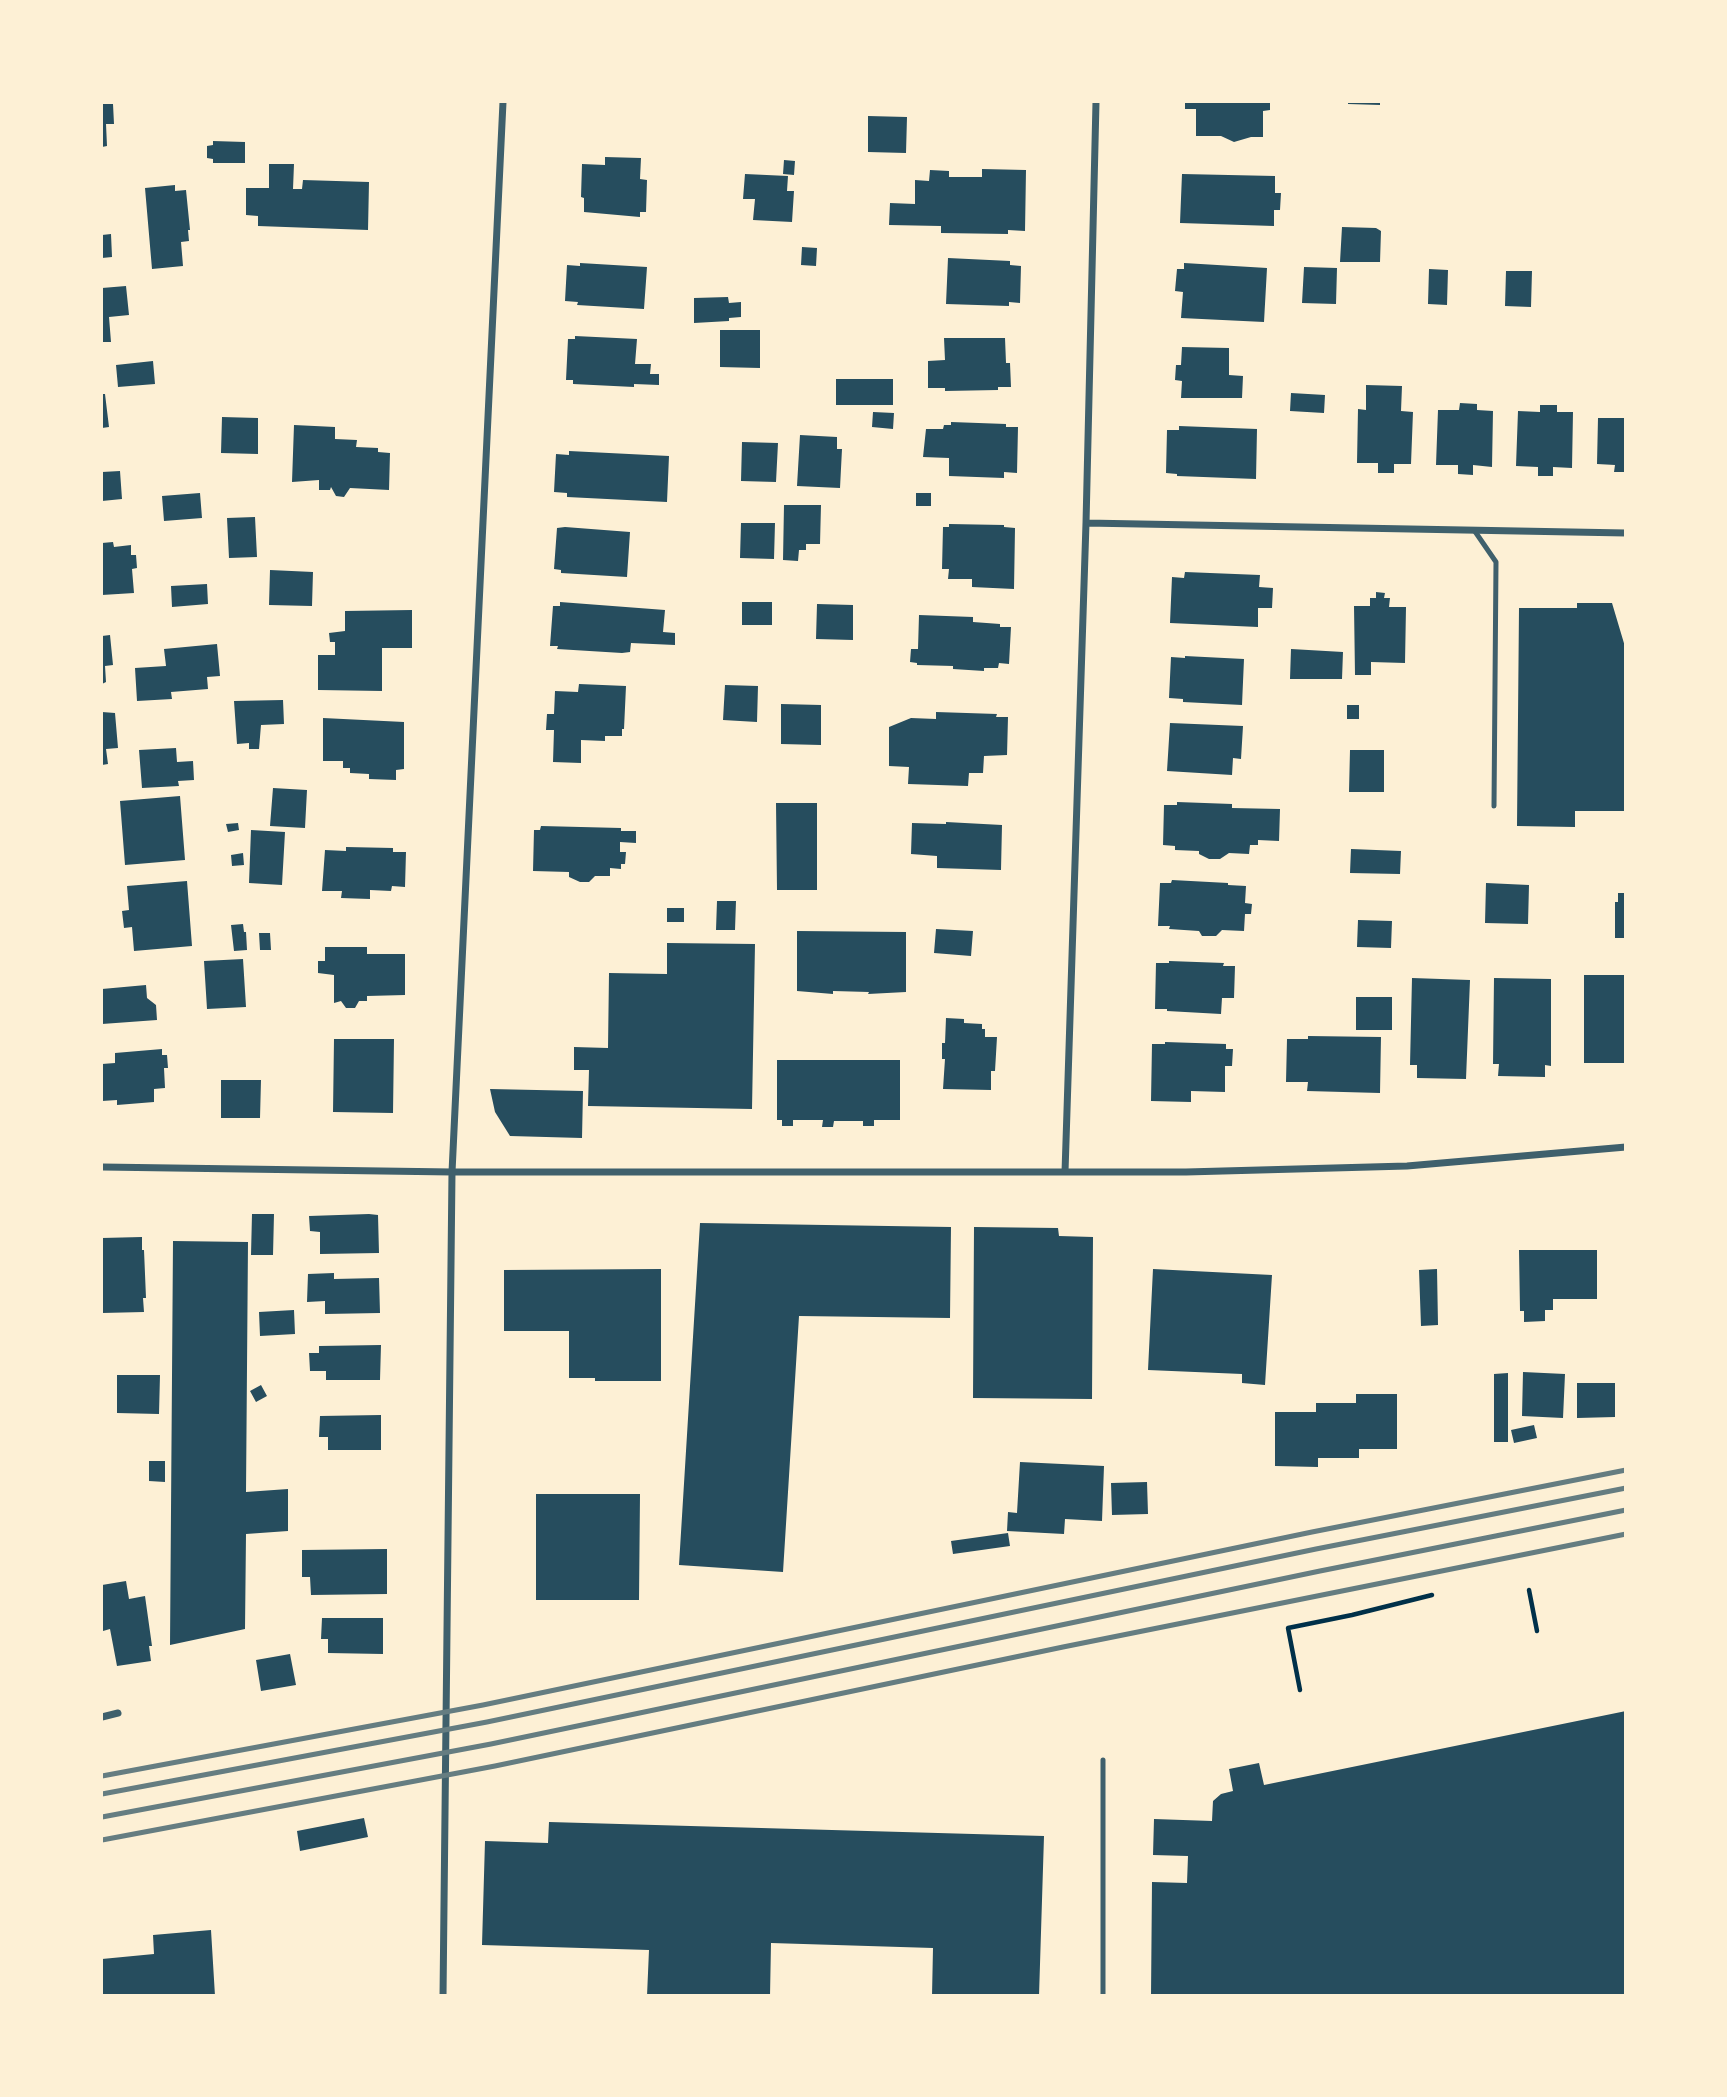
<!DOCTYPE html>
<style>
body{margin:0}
#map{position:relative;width:1727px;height:2097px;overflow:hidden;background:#fdf0d5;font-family:Poppins,sans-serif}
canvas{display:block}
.frame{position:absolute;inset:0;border:103px solid #fdf0d5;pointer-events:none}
</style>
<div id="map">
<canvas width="1727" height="2097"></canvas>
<div class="frame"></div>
</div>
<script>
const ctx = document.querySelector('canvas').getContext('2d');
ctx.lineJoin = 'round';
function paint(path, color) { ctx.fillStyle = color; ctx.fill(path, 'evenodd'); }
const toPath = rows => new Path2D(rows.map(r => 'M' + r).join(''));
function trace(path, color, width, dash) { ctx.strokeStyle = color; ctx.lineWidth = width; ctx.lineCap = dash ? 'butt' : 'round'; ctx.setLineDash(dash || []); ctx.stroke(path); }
const building = toPath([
 [1185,102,1270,102,1270,110,1263,111,1263,137,1251,137,1234,142,1221,136,1196,136,1196,109,1185,109],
 [1348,102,1380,102,1380,105,1348,104],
 [102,104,113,104,114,124,106,124,107,146,102,147],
 [868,116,907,117,906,153,868,152],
 [213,141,245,142,245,163,213,163,213,159,207,158,207,146,213,145],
 [605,157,641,158,640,179,647,180,646,212,640,212,640,217,584,212,584,198,581,197,582,164,605,165],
 [784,160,795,161,794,175,783,174],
 [269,164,294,164,293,189,302,189,303,180,369,182,368,230,258,226,258,216,246,215,246,188,269,188],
 [982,169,1026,170,1025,231,1008,230,1008,234,941,233,941,226,889,225,890,203,915,204,915,180,929,181,930,170,949,171,949,177,982,177],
 [745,174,788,176,787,191,794,191,792,222,753,220,755,199,743,199],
 [1182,174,1275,176,1275,193,1281,193,1280,210,1274,210,1274,226,1180,223],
 [175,185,175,191,186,190,190,230,188,230,189,241,181,242,183,266,152,269,145,188],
 [1342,227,1376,228,1381,231,1380,262,1340,262],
 [111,234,112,257,102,258,102,235],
 [802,247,817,248,816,266,801,265],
 [948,258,1010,261,1010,265,1021,266,1020,303,1009,302,1009,306,946,304],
 [580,263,647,267,644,309,577,305,578,302,565,301,567,265,580,266],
 [1184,263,1267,268,1264,322,1181,318,1183,292,1175,291,1177,269,1184,269],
 [1304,267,1337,268,1336,304,1302,303],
 [1429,269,1448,270,1447,305,1428,304],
 [1506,271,1532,271,1531,307,1505,306],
 [126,286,129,315,109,317,111,342,102,342,102,288],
 [728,297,729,303,741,302,741,317,729,318,729,321,694,323,694,298],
 [720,330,760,330,760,368,720,367],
 [575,336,637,339,635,364,651,364,650,374,659,374,659,385,634,384,634,387,573,384,573,380,566,380,568,339,575,339],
 [944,338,1005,338,1006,363,1010,363,1011,387,998,387,998,390,945,391,945,388,928,388,928,361,945,360],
 [1182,347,1229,348,1229,375,1243,376,1242,398,1181,398,1182,381,1175,380,1176,365,1181,365],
 [153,361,155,384,118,387,116,365],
 [836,379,893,379,893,405,836,405],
 [1366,385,1402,386,1401,411,1413,412,1411,464,1394,464,1394,473,1378,473,1378,463,1357,463,1358,409,1366,410],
 [1291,393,1325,395,1324,413,1290,411],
 [102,394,105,394,109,427,102,428],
 [1460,403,1477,404,1477,410,1493,411,1492,467,1473,465,1473,475,1458,474,1458,465,1436,465,1438,410,1459,410],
 [1540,405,1557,405,1557,412,1573,412,1572,468,1553,467,1553,476,1538,476,1538,467,1516,466,1518,411,1540,412],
 [873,412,894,413,893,429,872,427],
 [222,417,258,418,258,454,221,453],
 [1598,418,1626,418,1626,472,1614,472,1615,465,1597,464],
 [951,422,1006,424,1006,427,1018,427,1017,473,1004,472,1004,478,949,476,949,458,923,457,926,429,943,429,944,425,951,425],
 [294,425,335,427,335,439,357,440,356,447,378,448,378,452,390,453,389,490,350,488,344,497,336,496,331,487,330,490,319,490,319,480,292,482],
 [1179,426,1257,429,1256,479,1177,476,1177,474,1166,473,1167,430,1179,430],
 [800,435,837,437,837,449,842,449,840,488,797,486],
 [742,442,778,443,776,482,741,481],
 [569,451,669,456,667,502,567,497,567,493,554,492,556,454,569,455],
 [120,471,122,499,102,501,102,472],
 [200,493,202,518,164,521,162,496],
 [916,493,931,493,931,506,916,506],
 [784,505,821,505,820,544,806,544,806,550,799,550,798,561,783,560],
 [255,517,257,557,229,558,227,518],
 [741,523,775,523,774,559,740,558],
 [949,524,1004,525,1004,527,1015,528,1014,589,972,587,972,579,948,579,949,569,942,569,943,527,949,527],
 [565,527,630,532,627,577,561,573,561,570,554,569,557,528],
 [113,542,114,547,131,545,131,555,136,555,137,568,132,569,134,593,102,595,102,543],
 [270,570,313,572,312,606,269,605],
 [1185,572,1260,575,1259,587,1273,588,1272,608,1258,608,1258,627,1170,623,1172,577,1184,578],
 [207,584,208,604,172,607,171,586],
 [1376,592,1385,593,1384,598,1390,598,1389,607,1406,607,1405,663,1371,662,1371,675,1355,675,1354,606,1370,606,1370,598,1376,598],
 [560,602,665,610,663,632,675,633,675,645,631,643,630,652,622,653,557,649,558,646,550,646,553,606,560,606],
 [742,602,772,602,772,625,742,625],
 [1577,603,1612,603,1626,650,1626,811,1575,811,1575,827,1517,826,1519,608,1577,608],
 [817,604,853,605,853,640,816,639],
 [412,610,412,648,382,648,382,691,318,690,318,655,335,655,335,642,330,642,329,633,345,631,345,611],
 [919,615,973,617,973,622,1000,624,1000,627,1011,627,1009,664,999,663,998,668,984,668,984,671,953,669,953,666,917,665,917,663,910,662,911,649,918,649],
 [110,635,113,665,105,666,106,682,102,684,102,636],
 [217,644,220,676,207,677,208,689,171,692,172,699,137,701,135,668,166,666,164,649],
 [1291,649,1343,652,1342,679,1290,679],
 [1185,656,1244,659,1242,705,1183,702,1183,699,1169,698,1171,657,1185,658],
 [579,684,626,686,624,729,622,729,622,736,605,736,605,741,581,740,581,763,553,762,554,730,546,730,547,714,554,714,555,691,578,692],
 [725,685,758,686,757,722,723,720],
 [283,700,284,724,261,725,259,749,249,749,249,743,237,744,234,701],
 [781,704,821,705,821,745,781,744],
 [1347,705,1359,705,1359,719,1347,719],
 [102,712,115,713,118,748,106,749,108,764,102,765],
 [936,712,997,714,996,717,1008,717,1007,755,984,756,983,773,969,773,968,786,908,784,909,767,889,766,889,727,911,718,936,719],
 [323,718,404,722,404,769,396,770,396,780,369,779,369,774,350,773,350,768,343,768,343,761,323,761],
 [1170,723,1243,726,1241,759,1233,758,1232,775,1167,771],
 [176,748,177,762,193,761,194,780,178,781,179,786,142,788,139,750],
 [1350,750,1384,750,1384,792,1349,792],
 [273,788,307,790,305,828,270,826],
 [180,796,185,860,125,865,120,801],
 [1177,802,1232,804,1232,808,1280,809,1279,841,1258,840,1258,845,1250,845,1249,854,1229,853,1220,859,1209,859,1199,854,1199,851,1175,850,1175,846,1163,845,1164,805,1177,805],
 [776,803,817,803,817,890,777,890],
 [946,822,1002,825,1001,870,937,868,937,856,911,854,912,823,946,824],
 [238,823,239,830,228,832,226,824],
 [541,826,621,828,621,831,636,831,636,843,620,842,620,852,626,852,625,864,621,864,621,869,610,868,610,876,595,876,589,882,580,882,569,877,569,872,533,871,534,830,540,830],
 [251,830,285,832,282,885,249,883],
 [346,847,393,848,393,852,406,852,405,887,392,886,391,891,370,890,370,899,341,898,342,891,322,891,325,850,346,851],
 [1351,849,1401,851,1400,874,1350,873],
 [243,853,244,865,232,866,231,855],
 [1172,880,1228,883,1228,885,1246,886,1245,903,1252,904,1251,914,1245,914,1244,931,1222,930,1216,936,1202,936,1199,931,1169,929,1170,926,1158,926,1160,883,1171,883],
 [187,881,192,946,134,951,132,927,124,928,122,911,129,910,127,886],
 [1486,883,1529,885,1528,924,1485,923],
 [1618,893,1626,893,1626,938,1615,938,1615,902,1618,902],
 [717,901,736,901,735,930,716,930],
 [667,908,684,908,684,922,667,922],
 [1358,920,1392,921,1391,948,1357,947],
 [243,924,244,932,246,932,247,950,234,951,231,925],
 [936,929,973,931,971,956,934,953],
 [797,931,906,932,906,992,868,994,869,992,833,991,833,994,797,991],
 [259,933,270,933,271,950,260,950],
 [667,943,755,944,752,1109,588,1106,589,1070,574,1070,574,1047,608,1048,609,973,667,974],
 [325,947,367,947,367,954,405,954,405,995,367,996,367,1001,359,1001,355,1008,346,1008,341,1001,334,1003,334,975,318,973,318,961,325,961],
 [243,959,246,1007,207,1009,204,961],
 [1169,961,1224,963,1223,966,1235,966,1234,998,1222,998,1221,1014,1167,1011,1167,1009,1155,1009,1156,963,1169,963],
 [1584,975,1626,975,1626,1063,1584,1063],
 [1412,978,1470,980,1466,1079,1417,1078,1417,1065,1410,1065],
 [1494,978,1551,979,1551,1066,1545,1065,1545,1077,1498,1076,1499,1064,1493,1064],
 [146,985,147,998,156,1005,157,1020,102,1024,102,989],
 [1356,997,1392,997,1392,1030,1356,1030],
 [946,1018,964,1019,964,1023,982,1024,982,1029,985,1029,985,1037,997,1037,995,1071,991,1071,991,1090,943,1089,945,1059,942,1059,942,1043,945,1043],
 [1308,1036,1381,1037,1380,1093,1307,1091,1308,1082,1286,1082,1287,1039,1308,1039],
 [334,1039,394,1039,393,1113,333,1112],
 [1165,1042,1226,1044,1226,1049,1233,1049,1232,1066,1225,1066,1225,1092,1191,1091,1191,1102,1151,1101,1152,1044,1165,1044],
 [162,1049,162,1055,167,1055,168,1068,164,1068,165,1088,154,1089,154,1102,117,1105,117,1100,102,1101,102,1064,115,1063,115,1053],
 [777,1060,900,1060,900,1120,874,1120,874,1126,863,1126,863,1121,834,1121,833,1127,822,1127,823,1120,793,1120,793,1126,782,1126,782,1120,777,1120],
 [221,1080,261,1080,260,1118,221,1118],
 [490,1089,583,1091,582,1138,510,1136,495,1112],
 [252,1214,274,1214,273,1255,251,1255],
 [369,1214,378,1215,379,1253,320,1254,320,1232,310,1231,309,1216],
 [700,1223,951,1227,950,1318,799,1316,783,1572,679,1565],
 [974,1227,1058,1228,1059,1236,1093,1237,1092,1399,973,1398],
 [142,1237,142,1250,144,1250,146,1298,143,1298,144,1312,102,1313,102,1238],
 [173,1241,248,1242,246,1492,288,1489,288,1531,246,1534,245,1629,170,1645],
 [1519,1250,1597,1250,1597,1299,1553,1299,1553,1310,1545,1310,1545,1321,1524,1322,1524,1311,1520,1311],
 [661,1269,661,1381,595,1381,595,1378,569,1378,569,1331,504,1331,504,1270],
 [1153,1269,1272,1275,1265,1385,1242,1383,1242,1374,1148,1370],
 [1437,1269,1438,1325,1421,1326,1419,1270],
 [334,1273,334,1279,379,1278,380,1313,325,1314,325,1301,307,1302,308,1274],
 [294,1310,295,1334,260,1336,259,1312],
 [381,1345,380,1380,326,1380,326,1371,310,1371,309,1353,319,1353,319,1346],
 [1523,1372,1565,1374,1563,1418,1522,1416],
 [1508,1373,1508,1442,1494,1442,1494,1374],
 [117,1375,160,1375,159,1414,117,1413],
 [1577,1383,1615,1383,1615,1417,1577,1418],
 [261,1385,267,1396,256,1402,250,1391],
 [1356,1394,1397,1394,1397,1449,1359,1449,1359,1458,1318,1458,1318,1467,1275,1466,1275,1412,1316,1412,1316,1403,1356,1403],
 [381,1415,381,1450,328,1450,328,1437,319,1437,320,1416],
 [1534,1425,1537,1438,1514,1443,1511,1430],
 [149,1461,165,1461,165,1482,149,1481],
 [1020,1462,1104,1466,1102,1521,1065,1519,1064,1534,1007,1531,1008,1512,1017,1513],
 [1147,1482,1148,1514,1112,1515,1111,1483],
 [536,1494,640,1494,639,1600,536,1600],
 [1008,1533,1010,1546,953,1554,951,1541],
 [387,1549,387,1594,311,1595,310,1577,302,1577,302,1550],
 [126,1581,129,1599,145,1596,152,1646,149,1646,151,1661,117,1666,110,1629,103,1631,102,1585],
 [322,1618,383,1618,383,1654,328,1653,328,1639,321,1639],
 [290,1654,296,1685,261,1691,256,1660],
 [1626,1711,1626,1996,1151,1996,1152,1882,1187,1883,1188,1856,1153,1855,1154,1819,1212,1821,1213,1801,1221,1794,1233,1791,1229,1769,1259,1763,1264,1785],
 [364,1818,368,1837,300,1851,297,1831],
 [549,1822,1044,1836,1039,1996,932,1996,933,1948,771,1943,770,1996,647,1996,649,1950,482,1945,485,1841,548,1843],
 [211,1930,215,1996,102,1996,102,1959,154,1954,153,1935]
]);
const path = toPath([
 [1529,1590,1537,1631],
 [1300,1690,1288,1628,1352,1615,1432,1595]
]);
const service = toPath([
 [1474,530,1496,562,1494,806],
 [1103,1996,1103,1760]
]);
const minor = toPath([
 [1086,523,1626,533],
 [102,1167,452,1172,1186,1172,1407,1166,1626,1147],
 [1065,1172,1086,523,1096,102],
 [102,1717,118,1713],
 [443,1996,452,1172,503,102]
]);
const rail = toPath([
 [102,1776,483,1705,1312,1532,1626,1470],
 [102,1794,487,1722,1316,1549,1626,1488],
 [102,1817,491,1744,1320,1571,1626,1510],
 [102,1840,495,1766,1063,1647,1626,1534]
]);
paint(building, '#264d5e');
trace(path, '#003049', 4.5);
trace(service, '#3f606c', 5);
trace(minor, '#3f606c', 7);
trace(rail, '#657d81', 5);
</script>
